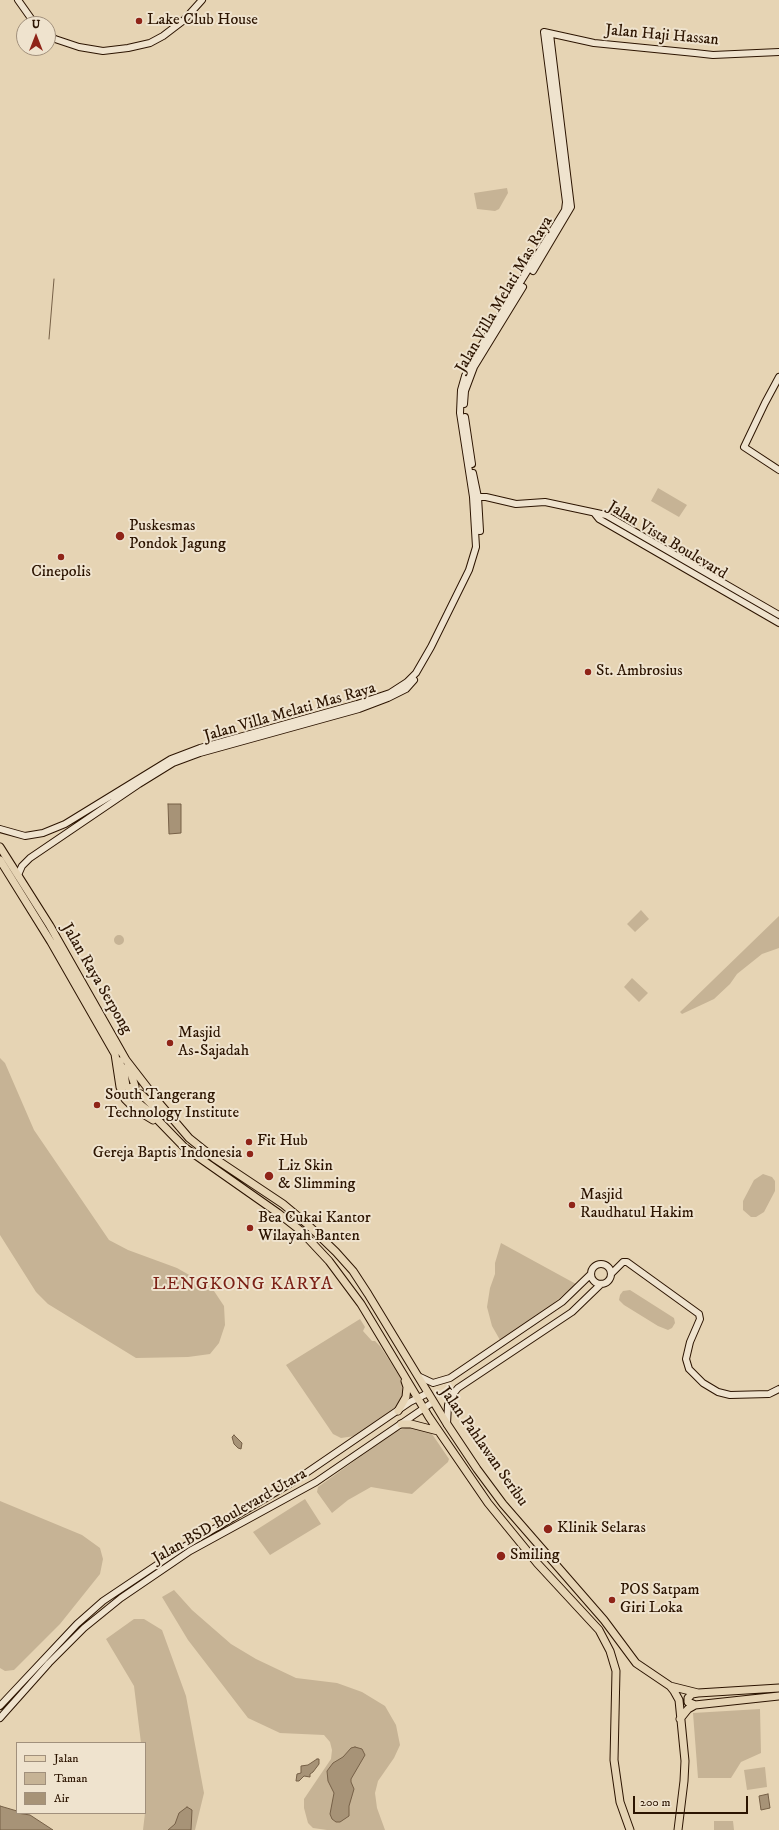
<!DOCTYPE html>
<style>
body{margin:0}
#map{position:relative;width:779px;height:1830px;overflow:hidden;background:#e6d4b4;font-family:"IM FELL DW Pica",serif}
canvas{display:block}
.legend{position:absolute;left:16px;top:1742px;width:130px;height:72px;box-sizing:border-box;background:#efe3ce;border:1px solid #a1907c;margin:0;padding:5px 7px;list-style:none;font-size:12px;color:#2c1400}
.legend li{display:flex;align-items:center;gap:8px;height:20px}
.legend b{width:20px;border:1px solid #a1907c}
.north{position:absolute;left:16px;top:16px;width:40px;height:40px;box-sizing:border-box;background:#efe3ce;border:1px solid #a1907c;border-radius:50%;rotate:0deg;font-size:11px;font-weight:700;line-height:16px;text-align:center;color:#2c1400}
.north::after{content:'';display:block;margin:auto;width:14px;height:18px;background:#8f2418;clip-path:polygon(50% 0,100% 100%,50% 72%,0 100%)}
.scale{position:absolute;left:633px;top:1796px;width:115px;height:18px;box-sizing:border-box;border:2px solid #2c1400;border-top:0;padding-left:5px;font-size:12px;line-height:14px;white-space:nowrap;color:#2c1400;-webkit-text-stroke:3px #efe3ce;paint-order:stroke}
</style>
<div id="map">
<canvas width="779" height="1830"></canvas>
<ul class="legend">
<li><b style="height:5px;background:#e6d4b4"></b>Jalan</li>
<li><b style="height:11px;background:#c6b395"></b>Taman</li>
<li><b style="height:11px;background:#a79377"></b>Air</li>
</ul>
<div class="north">U</div>
<div class="scale">200 m</div>
</div>
<script>
const ctx = document.querySelector('canvas').getContext('2d');
ctx.lineJoin = 'round';
function paint(path, color) { ctx.fillStyle = color; ctx.fill(path, 'evenodd'); }
const toPath = rows => new Path2D(rows.map(r => 'M' + r).join(''));
function trace(path, color, width, dash) { ctx.strokeStyle = color; ctx.lineWidth = width; ctx.lineCap = dash ? 'butt' : 'round'; ctx.setLineDash(dash || []); ctx.stroke(path); }
function drawText(font, color, halo, rows, align = 'center') {
  ctx.font = font + ' "IM FELL DW Pica",serif'; ctx.lineWidth = 4; ctx.setLineDash([]); ctx.textBaseline = 'middle'; ctx.strokeStyle = halo; ctx.fillStyle = color; for (const [text, x, y, turn = 0] of rows) {
    ctx.save(); ctx.translate(x, y); ctx.rotate((+turn || 0) * Math.PI / 180); ctx.textAlign = isNaN(turn) ? turn : align; if (halo) ctx.strokeText(text, 0, 0); ctx.fillText(text, 0, 0); ctx.restore();
  }
}
const green = toPath([
 [507,188,508,193,499,209,495,211,477,209,474,193],
 [658,488,687,505,679,517,651,501],
 [641,910,649,919,635,932,627,924],
 [779,916,779,948,762,954,737,974,730,984,714,999,682,1014,680,1012],
 '114 940a5 5 0 1 1 10 0a5 5 0 1 1-10 0Z',
 [632,978,648,993,639,1002,624,987],
 [0,1058,5,1063,34,1130,109,1240,128,1250,177,1268,212,1288,224,1306,225,1325,219,1343,210,1354,188,1357,136,1358,48,1304,36,1292,0,1235],
 [763,1174,772,1177,775,1181,775,1191,764,1212,756,1217,751,1217,743,1210,743,1201,754,1180],
 [501,1243,576,1284,542,1313,500,1340,492,1326,487,1307,490,1288,495,1274,495,1263],
 [630,1290,674,1318,675,1323,672,1328,668,1330,658,1326,624,1305,619,1300,620,1295,623,1291],
 [360,1319,365,1327,363,1331,372,1341,375,1341,380,1346,400,1377,403,1393,399,1404,394,1408,355,1436,341,1438,333,1434,286,1365],
 [409,1427,425,1430,432,1434,449,1459,448,1462,412,1494,371,1487,348,1500,332,1513,317,1492,318,1487,396,1431],
 [305,1499,321,1524,270,1555,253,1532],
 [0,1501,82,1535,100,1548,103,1559,100,1574,60,1624,14,1670,5,1671,0,1668],
 [174,1590,192,1610,231,1644,256,1659,296,1678,337,1683,362,1692,385,1706,396,1725,400,1745,394,1758,378,1781,375,1793,377,1808,385,1830,327,1830,313,1828,308,1823,304,1808,304,1799,331,1759,332,1750,330,1742,324,1735,280,1733,248,1718,188,1640,162,1597],
 [134,1619,144,1619,162,1630,186,1696,204,1793,195,1830,143,1830,145,1813,145,1743,141,1743,134,1686,106,1639],
 [760,1709,761,1753,741,1762,731,1778,698,1778,693,1713],
 [765,1767,767,1787,747,1790,744,1770],
 [714,1821,733,1821,734,1830,714,1830]
]);
const water = toPath([
 [168,804,181,804,181,833,169,834,168,804],
 [234,1435,242,1443,241,1449,238,1448,234,1444,232,1437,234,1435],
 [355,1747,362,1749,365,1755,351,1779,351,1782,354,1789,349,1806,349,1816,340,1822,336,1822,332,1819,330,1814,334,1793,328,1781,327,1771,333,1763,343,1757,351,1748,355,1747],
 [317,1759,319,1759,319,1764,313,1772,310,1774,310,1777,304,1776,299,1781,296,1781,297,1774,301,1773,301,1766,308,1765,317,1759],
 [768,1794,770,1808,761,1810,759,1796,768,1794],
 [0,1806,17,1811,17,1813,30,1815,53,1830,0,1830,0,1806],
 [187,1807,192,1810,191,1830,168,1830,175,1824,179,1813,187,1807]
]);
const stream = toPath([
 [49,339,54,279]
]);
const secondary = toPath([
 [18,0,35,24],
 [48,34,55,39,79,47,103,51,128,48,150,43,163,36,184,20,202,0],
 [533,271,571,207,550,34],
 [779,377,765,403,744,447,779,470],
 [464,404,465,391,474,367,523,287],
 [465,417,472,464],
 [473,473,478,497,480,531],
 [474,497,486,497,516,504,545,502,606,515,779,615],
 [595,514,599,519,779,623],
 [0,829,25,836,43,833,65,824,171,759,200,748,357,704,390,693,407,682,416,673,431,647,469,570,476,547,473,497,460,413,461,390,465,376,481,346,565,210,566,202,544,32,594,43,695,53,713,55,779,52],
 [18,875,22,866,30,858,139,784,173,763,200,753,359,709,388,698,406,689,414,680],
 '591 1274a10 10 0 1 1 20 0a10 10 0 1 1-20 0Z',
 [611,1274,623,1262,627,1262,699,1314,700,1319,690,1342,686,1359,689,1369,703,1383,718,1392,730,1395,769,1394,779,1389],
 [418,1376,433,1383,450,1378,562,1302,591,1274],
 [447,1424,448,1405,453,1394,458,1388,572,1312,601,1284],
 [0,1706,77,1624,103,1601,182,1548,293,1482,410,1402,428,1393],
 [0,1718,49,1663,84,1628,121,1598,190,1551,316,1482,433,1402]
]);
const primary = toPath([
 [0,847,50,926,126,1060,160,1104,189,1138,214,1158,283,1204,307,1224,336,1252,353,1271,368,1294,447,1424,477,1469,503,1504,604,1620,636,1663,670,1686,674,1691,679,1700,685,1761,684,1781,678,1830],
 [0,860,51,942,115,1054,120,1087,125,1099,135,1109,153,1120],
 [119,1061,124,1073,126,1086,129,1088,135,1086,128,1065],
 [166,1116,156,1109,141,1094,135,1096,136,1101,152,1114,184,1147,278,1213,301,1231,329,1261,361,1304,429,1417,488,1503,537,1563,599,1630,610,1651,616,1671,614,1760,620,1802,630,1830],
 [398,1411,406,1397,407,1387,405,1381],
 [401,1424,411,1424,438,1431],
 [670,1686,698,1693,779,1688],
 [695,1705,688,1702,688,1698,692,1694,698,1693],
 [680,1719,688,1709,695,1705,779,1696]
]);
const markers = [
 [139,21,4,"#8f2418"],
 [120,536,5,"#8f2418"],
 [61,557,4,"#8f2418"],
 [588,672,4,"#8f2418"],
 [170,1043,4,"#8f2418"],
 [97,1105,4,"#8f2418"],
 [249,1142,4,"#8f2418"],
 [250,1154,4,"#8f2418"],
 [269,1176,5,"#8f2418"],
 [572,1205,4,"#8f2418"],
 [250,1228,4,"#8f2418"],
 [548,1529,5,"#8f2418"],
 [501,1556,5,"#8f2418"],
 [612,1600,4,"#8f2418"]
];
const poiNames = [
 ["Lake Club House",147,21],
 ["Puskesmas",129,527],
 ["Pondok Jagung",129,545],
 ["Cinepolis",61,573,"center"],
 ["St. Ambrosius",596,672],
 ["Masjid",178,1034],
 ["As-Sajadah",178,1052],
 ["South Tangerang",105,1096],
 ["Technology Institute",105,1114],
 ["Fit Hub",257,1142],
 ["Gereja Baptis Indonesia",242,1154,"right"],
 ["Liz Skin",278,1167],
 ["& Slimming",278,1185],
 ["Masjid",580,1196],
 ["Raudhatul Hakim",580,1214],
 ["Bea Cukai Kantor",258,1219],
 ["Wilayah Banten",258,1237],
 ["Klinik Selaras",557,1529],
 ["Smiling",510,1556],
 ["POS Satpam",620,1591],
 ["Giri Loka",620,1609]
];
const streetNames = [
 ["Jalan Haji Hassan",662,36,5],
 ["Jalan Villa Melati Mas Raya",505,295,-60],
 ["Jalan Vista Boulevard",667,541,31],
 ["Jalan Villa Melati Mas Raya",290,713,-16],
 ["Jalan Raya Serpong",96,979,60],
 ["Jalan Pahlawan Seribu",483,1447,55],
 ["Jalan BSD Boulevard Utara",230,1517,-30]
];
const quarterNames = [
 ["LENGKONG KARYA",243,1285]
];
paint(green, '#c6b395');
paint(water, '#a79377');
trace(water, '#766047', 1);
trace(stream, '#766047', 1);
trace(secondary, '#2c1400', 8);
trace(primary, '#2c1400', 9);
trace(secondary, '#efe3ce', 6);
trace(primary, '#e6d4b4', 7);
for (const [x, y, r, color] of markers) { const dot = new Path2D(); dot.arc(x, y, r, 0, 2 * Math.PI); ctx.fillStyle = color; ctx.fill(dot); trace(dot, '#efe3ce', 1.5); }
drawText('16px', '#2c1400', '#efe3ce', poiNames, 'left');
drawText('16px', '#2c1400', '#efe3ce', streetNames);
ctx.letterSpacing = '1px';
drawText('18px', '#7a1f14', '#efe3ce', quarterNames);
ctx.letterSpacing = '0px';
</script>
